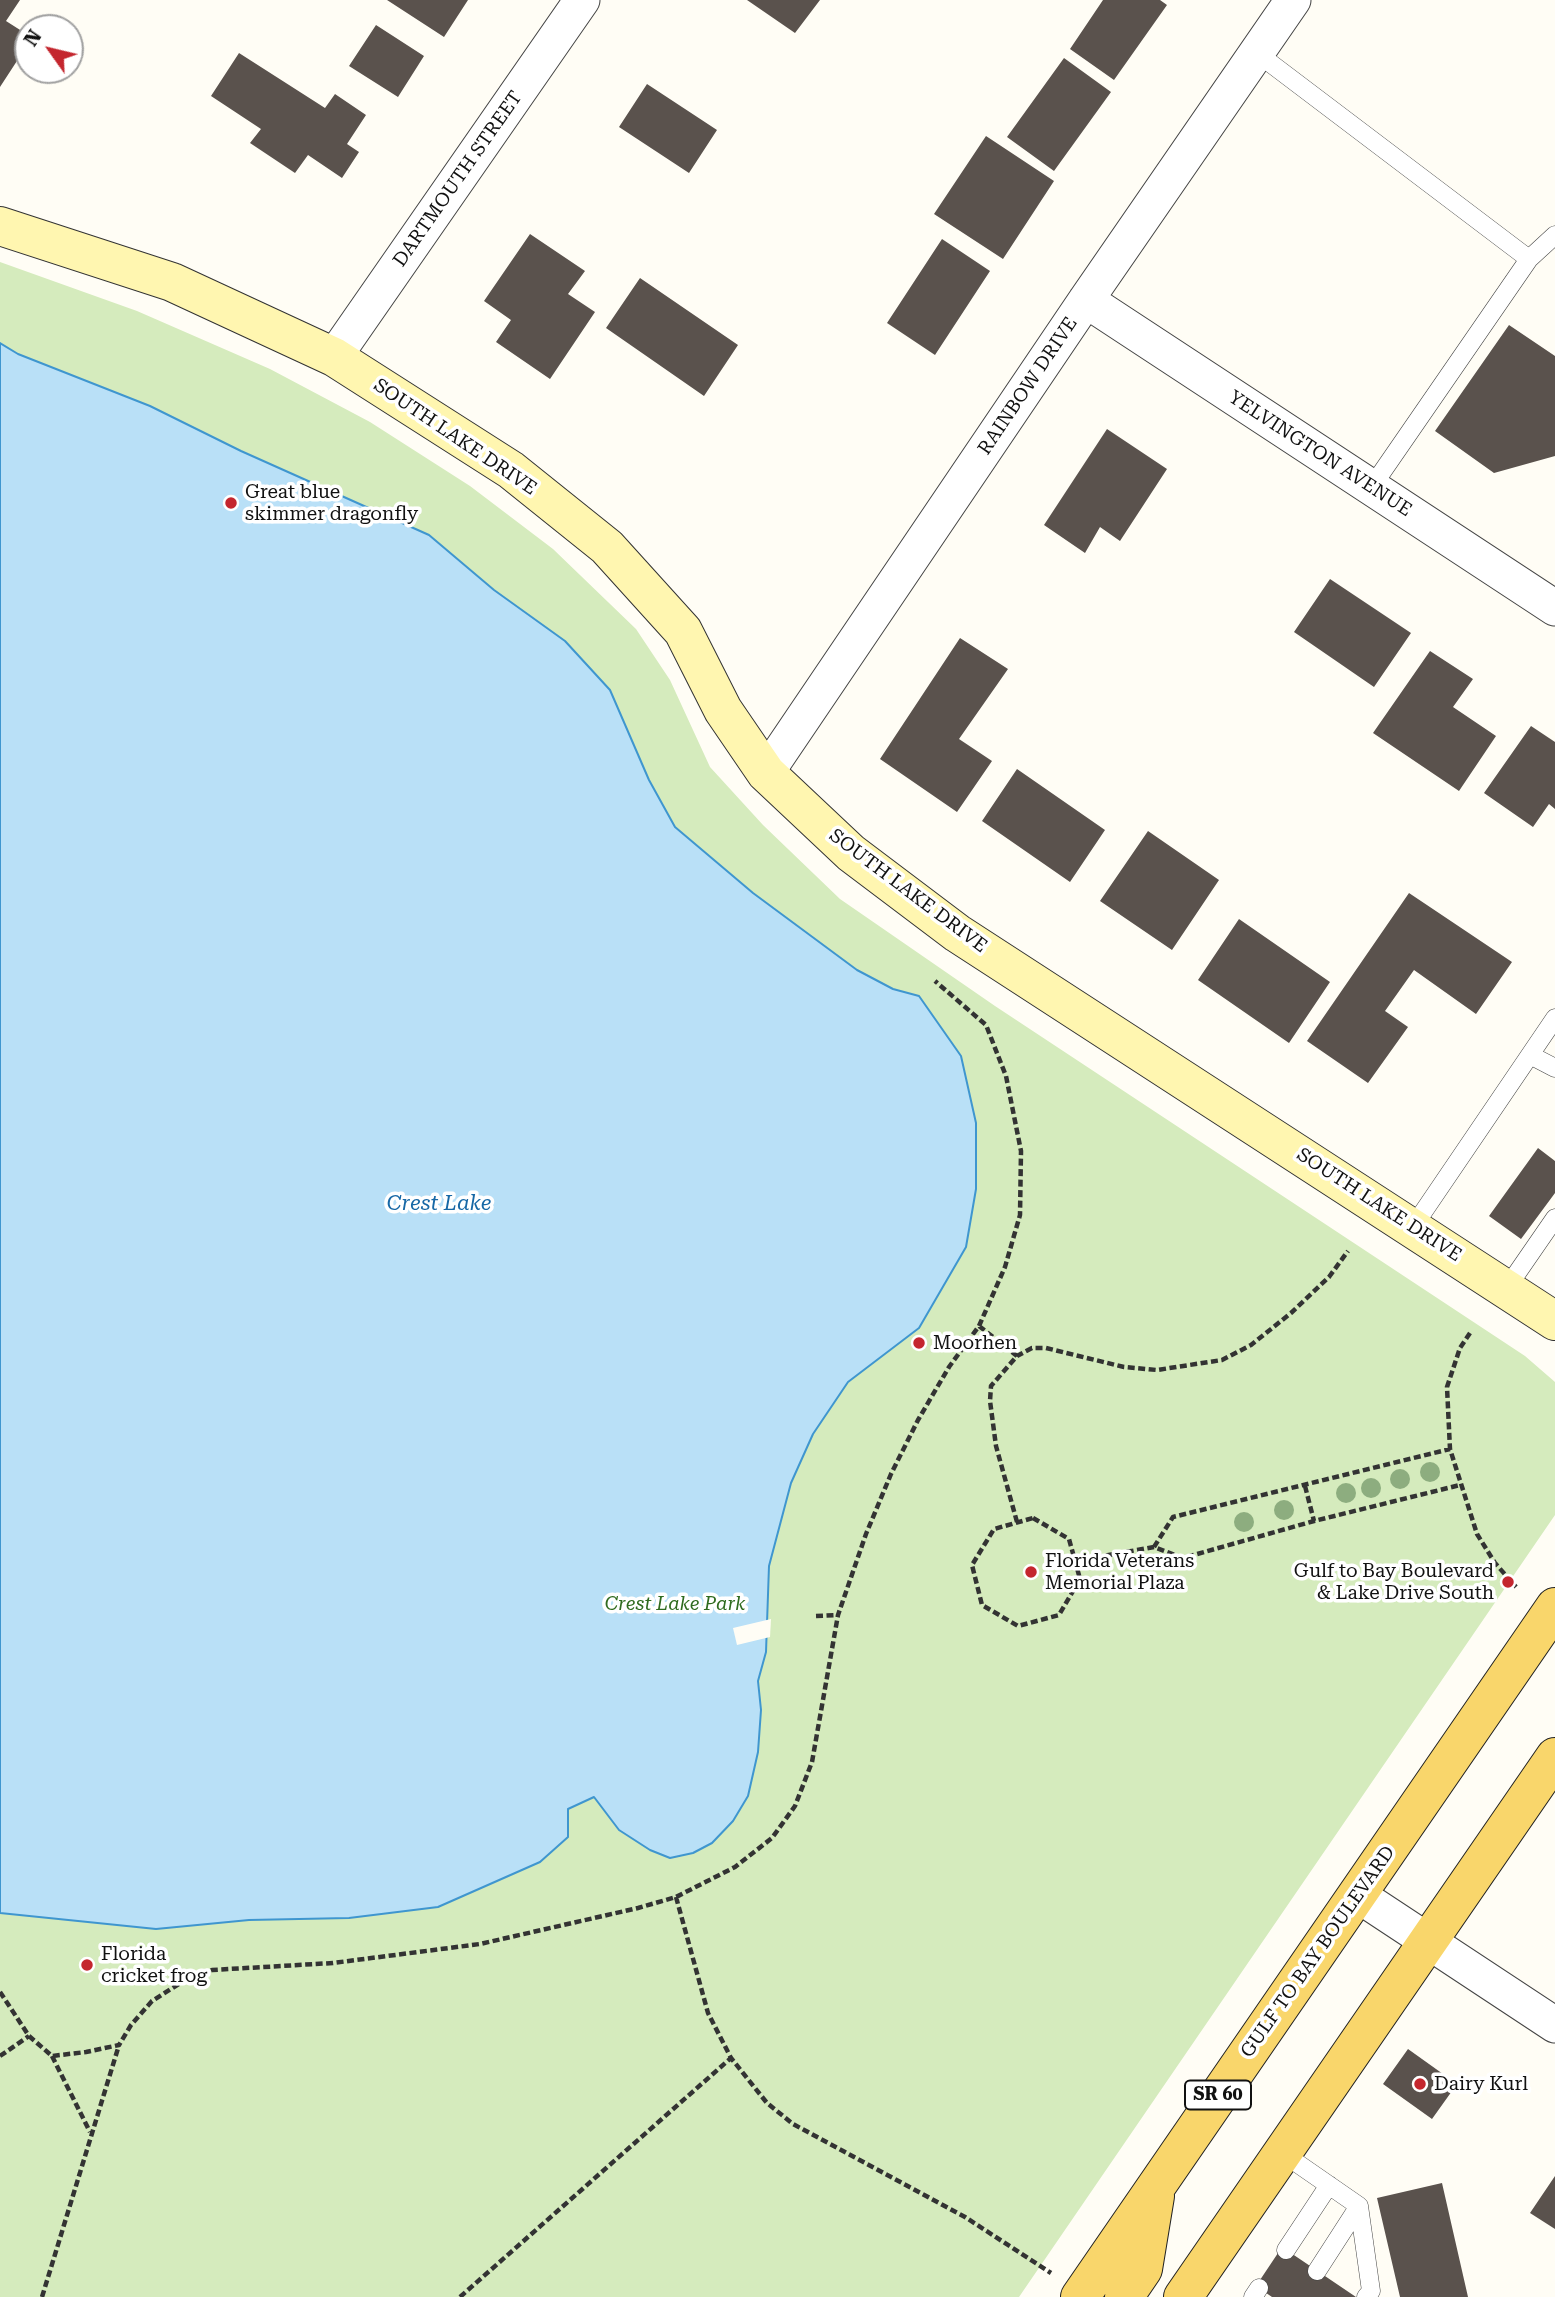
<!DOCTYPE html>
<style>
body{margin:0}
#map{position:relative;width:1555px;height:2297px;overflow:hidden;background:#fffdf5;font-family:"Roboto Serif",serif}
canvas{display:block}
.north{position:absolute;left:14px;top:14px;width:70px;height:70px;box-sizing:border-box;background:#fff;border:2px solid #a0a0a0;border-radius:50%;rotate:304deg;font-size:19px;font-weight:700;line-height:28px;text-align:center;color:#111}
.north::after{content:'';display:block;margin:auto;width:24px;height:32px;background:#c4262e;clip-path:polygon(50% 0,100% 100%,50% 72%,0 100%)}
</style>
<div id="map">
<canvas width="1555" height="2297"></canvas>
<div class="north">N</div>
</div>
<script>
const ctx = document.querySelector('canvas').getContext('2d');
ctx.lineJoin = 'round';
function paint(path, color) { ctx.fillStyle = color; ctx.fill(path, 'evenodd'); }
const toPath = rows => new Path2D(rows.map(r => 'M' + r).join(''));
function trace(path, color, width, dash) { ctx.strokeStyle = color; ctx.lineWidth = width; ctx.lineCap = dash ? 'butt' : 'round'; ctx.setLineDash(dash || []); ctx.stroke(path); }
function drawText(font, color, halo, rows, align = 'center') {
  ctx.font = font + ' "Roboto Serif",serif'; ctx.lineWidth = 7; ctx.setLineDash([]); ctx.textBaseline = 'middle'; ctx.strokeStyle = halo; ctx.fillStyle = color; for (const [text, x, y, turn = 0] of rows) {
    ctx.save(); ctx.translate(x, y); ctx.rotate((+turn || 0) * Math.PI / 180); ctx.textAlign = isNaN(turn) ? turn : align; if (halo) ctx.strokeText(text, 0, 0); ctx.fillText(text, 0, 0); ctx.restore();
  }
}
const green = toPath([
 [0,262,137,311,270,369,370,422,470,486,553,549,636,629,670,680,710,767,763,825,840,899,995,1006,1525,1356,1555,1382,1555,1515,1019,2297,0,2297]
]);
const water = toPath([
 [0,343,18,354,150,406,241,451,429,535,494,590,565,641,610,690,649,780,675,827,753,893,857,970,893,989,919,996,961,1056,976,1123,976,1189,966,1247,919,1328,848,1382,813,1434,791,1483,769,1566,766,1652,758,1681,761,1710,758,1752,748,1796,733,1821,712,1843,693,1853,670,1858,650,1850,619,1830,594,1797,568,1809,568,1837,540,1862,438,1907,349,1918,249,1920,156,1929,0,1913,0,343]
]);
const pier = toPath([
 [771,1619,770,1637,737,1645,733,1628]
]);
const building = toPath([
 [0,0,20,0,6,21,28,35,28,44,0,87],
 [387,0,468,0,444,37],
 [747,0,820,0,795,33],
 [1103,0,1160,0,1167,5,1114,80,1070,49],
 [376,25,424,56,398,97,349,66],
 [239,53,325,108,335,94,366,115,347,144,359,152,342,178,308,155,295,173,250,143,261,129,211,96],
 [1064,58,1111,92,1054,171,1007,137],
 [647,84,717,130,689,173,619,127],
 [986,136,1054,181,1003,259,934,214],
 [530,234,585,271,568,294,595,312,550,379,496,342,511,320,484,301],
 [942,239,990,271,935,355,887,323],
 [640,278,738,345,704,396,606,328],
 [1509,325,1555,356,1555,456,1494,473,1435,431],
 [1107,429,1167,469,1120,541,1100,527,1085,553,1044,525],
 [1330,579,1411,633,1374,687,1294,632],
 [960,638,1008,669,959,739,992,761,957,812,880,759],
 [1430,651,1473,679,1453,707,1496,736,1459,791,1373,733],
 [1531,726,1555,742,1555,809,1549,804,1533,827,1484,793],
 [1017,769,1105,830,1070,882,982,821],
 [1148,831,1219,880,1172,950,1100,901],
 [1409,893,1512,962,1476,1014,1414,970,1385,1011,1408,1027,1368,1083,1307,1041],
 [1239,919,1330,982,1289,1043,1198,980],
 [1538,1148,1555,1161,1555,1193,1521,1239,1489,1216],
 [1408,2049,1457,2084,1432,2119,1383,2084],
 [1555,2176,1555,2229,1530,2213],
 [1442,2183,1468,2297,1400,2297,1377,2198],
 [1282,2247,1356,2297,1272,2297,1256,2286]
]);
const path = toPath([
 [979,1326,1017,1356],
 [1470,1333,1460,1348,1447,1387,1450,1449,1477,1534,1495,1563,1516,1587],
 [1305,1486,1314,1521],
 [1033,1518,1069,1539,1080,1579,1059,1615,1018,1626,982,1605,972,1565,994,1529,1033,1518],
 [1017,1522,996,1446,990,1401,991,1386,1017,1356,1032,1348,1046,1348,1124,1367,1157,1370,1222,1360,1251,1345,1291,1313,1329,1277,1348,1251],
 [1154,1547,1173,1517,1450,1449],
 [1075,1561,1154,1547,1183,1558,1314,1521,1460,1485],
 [816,1616,838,1615],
 [676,1897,708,2013,731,2058,767,2103,793,2124,965,2217,1051,2273],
 [0,1992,29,2036,52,2056,86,2052,119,2045,131,2025,152,2001,182,1982,212,1970,333,1963,480,1944,638,1908,676,1897,735,1867,772,1838,795,1806,812,1762,838,1615,866,1534,891,1474,918,1420,949,1367,979,1326,1005,1267,1020,1215,1021,1151,1006,1076,986,1025,935,981],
 [0,2056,29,2036],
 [52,2056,90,2132],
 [42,2297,119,2045],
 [460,2297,731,2058]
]);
const lane = toPath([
 [1257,53,1529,259,1371,488],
 [1529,259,1555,235],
 [1530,1055,1555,1068],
 [1413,1227,1555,1018],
 [1506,1289,1555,1218],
 [1281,2152,1359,2206,1317,2271],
 [1359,2206,1371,2291,1366,2297],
 [1286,2250,1329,2185],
 [1253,2297,1259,2288]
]);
const street = toPath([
 [1086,300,1555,608],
 [334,357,582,0],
 [766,773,1086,300,1293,0],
 [1358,1895,1555,2025]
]);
const secondary = toPath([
 [0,226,172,282,334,357,511,470,607,547,683,631,723,710,766,773,851,853,957,933,1555,1321]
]);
const primary = toPath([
 [1080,2297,1555,1607],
 [1124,2297,1143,2269,1155,2196],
 [1183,2297,1555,1757]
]);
const trees = [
 [1430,1472],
 [1400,1479],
 [1371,1488],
 [1346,1493],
 [1284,1510],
 [1244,1522]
];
const markers = [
 [231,503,7,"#c4262e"],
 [919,1343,7,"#c4262e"],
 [1031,1572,7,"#c4262e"],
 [1508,1582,7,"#c4262e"],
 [87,1965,7,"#c4262e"],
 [1420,2084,7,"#c4262e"]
];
const shields = [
 [1218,2095,66]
];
const shieldNames = [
 ["SR 60",1218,2095]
];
const streetNames = [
 ["DARTMOUTH STREET",458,179,-55],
 ["RAINBOW DRIVE",1028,386,-56],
 ["SOUTH LAKE DRIVE",455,437,34],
 ["YELVINGTON AVENUE",1320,454,33],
 ["SOUTH LAKE DRIVE",908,891,37],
 ["SOUTH LAKE DRIVE",1379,1205,33],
 ["GULF TO BAY BOULEVARD",1318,1952,-55]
];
const poiNames = [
 ["Great blue",245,492],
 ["skimmer dragonfly",245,514],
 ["Moorhen",933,1343],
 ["Florida Veterans",1045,1561],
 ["Memorial Plaza",1045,1583],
 ["Gulf to Bay Boulevard",1494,1571,"right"],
 ["& Lake Drive South",1494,1593,"right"],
 ["Florida",101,1954],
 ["cricket frog",101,1976],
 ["Dairy Kurl",1434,2084]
];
const parkNames = [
 ["Crest Lake Park",675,1604]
];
const waterNames = [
 ["Crest Lake",439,1204]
];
paint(green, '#d5ebbd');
paint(water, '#b9e0f7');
trace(water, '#3f96cf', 2);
paint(pier, '#fffdf5');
paint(building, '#5a524d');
trace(lane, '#444', 19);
trace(street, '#444', 37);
trace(secondary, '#333', 40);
trace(primary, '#222', 40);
trace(path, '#333', 4.5, [7, 3.5]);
trace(lane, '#fff', 18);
trace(street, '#fff', 35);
trace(secondary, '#fff6b0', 38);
trace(primary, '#f9d66b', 38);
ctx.fillStyle = '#8dad7f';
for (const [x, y] of trees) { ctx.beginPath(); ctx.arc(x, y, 10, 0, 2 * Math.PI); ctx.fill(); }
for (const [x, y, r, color] of markers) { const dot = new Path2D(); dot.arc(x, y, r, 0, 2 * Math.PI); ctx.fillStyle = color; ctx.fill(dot); trace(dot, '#fff', 2.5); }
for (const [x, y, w] of shields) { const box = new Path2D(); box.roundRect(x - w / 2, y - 14.5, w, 29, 5); ctx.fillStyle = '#fff'; ctx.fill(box); trace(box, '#111', 2); }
drawText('bold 18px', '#111', null, shieldNames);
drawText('19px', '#111', '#fff', streetNames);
drawText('19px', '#111', '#fff', poiNames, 'left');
drawText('italic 19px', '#2f6b1f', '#fff', parkNames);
drawText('italic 21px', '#1768a6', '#fff', waterNames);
</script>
